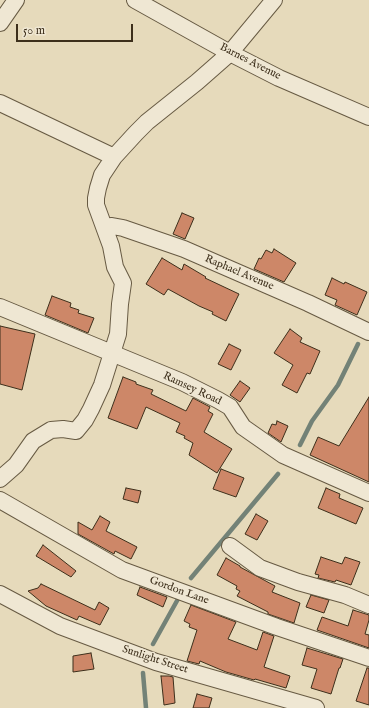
<!DOCTYPE html>
<style>
body{margin:0}
#map{position:relative;width:369px;height:708px;overflow:hidden;background:#e6dabb;font-family:"IM FELL English",serif}
canvas{display:block}
.scale{position:absolute;left:16px;top:24px;width:117px;height:18px;box-sizing:border-box;border:2px solid #3d2f1b;border-top:0;padding-left:5px;font-size:12px;line-height:14px;white-space:nowrap;color:#3d2f1b;-webkit-text-stroke:3px #efe7d3;paint-order:stroke}
</style>
<div id="map">
<canvas width="369" height="708"></canvas>
<div class="scale">50 m</div>
</div>
<script>
const ctx = document.querySelector('canvas').getContext('2d');
ctx.lineJoin = 'round';
const toPath = rows => new Path2D(rows.map(r => 'M' + r).join(''));
function trace(path, color, width, dash) { ctx.strokeStyle = color; ctx.lineWidth = width; ctx.lineCap = dash ? 'butt' : 'round'; ctx.setLineDash(dash || []); ctx.stroke(path); }
function paint(path, color) { ctx.fillStyle = color; ctx.fill(path, 'evenodd'); }
function drawText(font, color, halo, rows, align = 'center') {
  ctx.font = font + ' "IM FELL English",serif'; ctx.lineWidth = 3; ctx.setLineDash([]); ctx.textBaseline = 'middle'; ctx.strokeStyle = halo; ctx.fillStyle = color; for (const [text, x, y, turn = 0] of rows) {
    ctx.save(); ctx.translate(x, y); ctx.rotate((+turn || 0) * Math.PI / 180); ctx.textAlign = isNaN(turn) ? turn : align; if (halo) ctx.strokeText(text, 0, 0); ctx.fillText(text, 0, 0); ctx.restore();
  }
}
const stream = toPath([
 [300,445,312,421,338,385,358,344],
 [191,578,278,474],
 [153,644,178,599],
 [143,673,146,708]
]);
const building = toPath([
 [182,213,194,218,185,239,173,234,182,213],
 [274,249,296,263,284,282,254,269,259,258,261,259,266,250,272,253,274,249],
 [162,258,182,270,184,264,206,277,205,278,239,294,226,321,212,314,213,312,199,306,168,289,164,295,146,284,162,258],
 [332,278,344,284,345,282,367,292,357,315,335,305,337,300,325,295,332,278],
 [52,296,71,303,70,307,79,310,78,313,94,318,88,333,45,315,52,296],
 [0,326,35,334,22,390,0,384,0,326],
 [290,329,302,338,300,342,320,351,310,374,307,373,297,393,282,385,293,365,274,353,290,329],
 [229,344,241,350,231,370,218,364,229,344],
 [123,377,136,382,136,384,153,390,151,394,186,411,193,398,210,407,208,411,213,414,204,432,232,449,217,473,189,455,193,443,184,438,185,436,176,432,180,423,146,407,137,429,108,418,123,377],
 [240,381,250,388,240,402,230,395,240,381],
 [369,397,369,482,310,455,318,437,339,446,369,397],
 [277,421,288,426,281,442,268,433,272,424,276,425,277,421],
 [221,469,244,478,236,497,213,489,221,469],
 [126,488,141,491,138,503,123,499,126,488],
 [326,488,340,494,339,498,363,508,356,524,318,508,326,488],
 [256,514,268,521,257,540,245,534,256,514],
 [100,516,110,522,106,531,137,547,131,559,115,551,114,554,78,534,78,522,92,530,100,516],
 [43,545,76,571,71,577,36,556,43,545],
 [321,557,342,564,345,557,360,562,351,585,336,580,335,582,318,578,319,575,315,574,321,557],
 [226,558,240,566,240,567,275,586,272,592,300,603,294,623,268,614,268,612,237,596,240,591,236,589,237,586,217,575,226,558],
 [41,584,95,610,99,602,109,608,100,625,79,616,77,620,46,606,28,591,38,588,41,584],
 [140,587,167,597,163,607,137,595,140,587],
 [311,595,329,600,324,613,306,607,311,595],
 [191,605,236,622,228,639,257,650,263,632,274,636,264,667,290,676,286,688,255,679,254,680,226,672,200,661,199,664,187,661,197,630,189,627,190,624,184,621,191,605],
 [353,610,369,615,369,620,365,634,369,635,369,648,317,630,322,617,348,626,353,610],
 [307,648,343,659,340,668,339,668,331,694,311,688,317,669,302,665,307,648],
 [91,653,94,669,73,672,73,656,91,653],
 [367,668,369,668,369,705,356,701,367,668],
 [161,676,169,676,173,677,175,703,164,705,161,676],
 [197,694,212,698,209,708,193,708,197,694]
]);
const minor = toPath([
 [135,0,230,53,279,78,369,117],
 [0,23,16,0],
 [0,103,114,157],
 [104,227,112,226,123,228,184,249,308,303,369,332],
 [0,307,182,382,218,400,230,407,243,427,283,455,369,493],
 [0,479,16,465,33,441,51,430,63,429,76,431,85,420,91,409,102,385,118,334,120,304,123,283,115,267,111,246,96,205,96,198,98,188,102,175,114,157,136,133,147,122,197,82,230,53,274,0],
 [0,500,122,570,277,627,369,658],
 [230,546,260,568,298,582,345,595,369,605],
 [0,594,60,626,156,662,316,708]
]);
const streetNames = [
 ["Barnes Avenue",250,62,27],
 ["Raphael Avenue",239,273,23],
 ["Ramsey Road",192,389,25],
 ["Gordon Lane",179,591,20],
 ["Sunlight Street",155,660,18]
];
trace(stream, '#738277', 4.5);
paint(building, '#cd8768');
trace(building, '#3d2f1b', 1);
trace(minor, '#675a43', 18);
trace(minor, '#efe7d3', 16);
drawText('11px', '#3d2f1b', '#efe7d3', streetNames);
</script>
